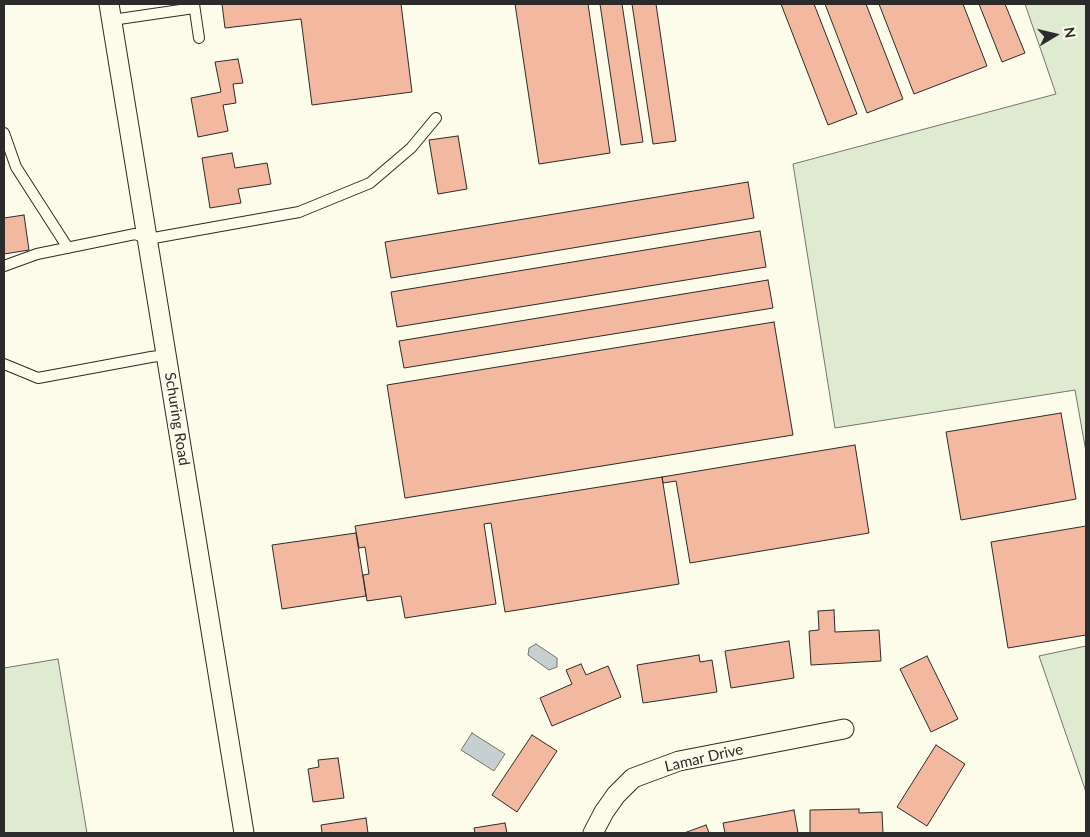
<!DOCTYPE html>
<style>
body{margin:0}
#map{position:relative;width:1090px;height:837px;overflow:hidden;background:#fdfbea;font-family:Lato,sans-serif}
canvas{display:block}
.frame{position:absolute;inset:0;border:5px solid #2b2b2b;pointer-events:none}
.north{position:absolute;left:1030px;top:10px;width:50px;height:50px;-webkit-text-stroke:4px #fdfbea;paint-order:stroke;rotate:81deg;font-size:14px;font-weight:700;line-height:20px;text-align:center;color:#2b2b2b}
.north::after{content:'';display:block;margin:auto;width:18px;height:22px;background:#2b2b2b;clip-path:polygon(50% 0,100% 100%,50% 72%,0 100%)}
</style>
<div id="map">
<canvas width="1090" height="837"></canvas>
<div class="frame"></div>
<div class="north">N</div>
</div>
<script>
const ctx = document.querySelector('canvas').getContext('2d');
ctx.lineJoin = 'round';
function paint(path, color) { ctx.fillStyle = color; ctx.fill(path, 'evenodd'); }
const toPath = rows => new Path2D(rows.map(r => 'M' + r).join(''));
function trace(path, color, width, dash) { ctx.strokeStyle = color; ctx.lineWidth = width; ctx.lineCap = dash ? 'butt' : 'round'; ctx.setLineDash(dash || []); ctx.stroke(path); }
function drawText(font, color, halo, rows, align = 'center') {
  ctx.font = font + ' Lato,sans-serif'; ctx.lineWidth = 4; ctx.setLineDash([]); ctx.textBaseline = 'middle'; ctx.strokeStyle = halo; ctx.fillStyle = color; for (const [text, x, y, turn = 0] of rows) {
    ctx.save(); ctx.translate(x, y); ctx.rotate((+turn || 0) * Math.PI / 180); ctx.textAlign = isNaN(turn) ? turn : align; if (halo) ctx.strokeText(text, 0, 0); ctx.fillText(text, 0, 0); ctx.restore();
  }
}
const green = toPath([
 [1025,4,1086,4,1086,452,1075,390,835,428,793,164,1056,94,1025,4],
 [1086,646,1086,792,1039,656,1086,646],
 [58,659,87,833,4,833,4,668,58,659]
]);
const water = toPath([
 [536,644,557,658,557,667,549,670,528,655,529,648,536,644],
 [472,733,505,754,494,771,461,750,472,733]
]);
const building = toPath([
 [222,4,401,4,412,92,312,105,301,19,225,28,222,4],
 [515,4,588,4,610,153,539,164,515,4],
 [600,4,622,4,643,142,621,145,600,4],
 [632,4,656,4,676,141,653,144,632,4],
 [781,4,814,4,857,114,828,125,781,4],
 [825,4,866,4,903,99,867,113,825,4],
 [879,4,963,4,987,66,914,94,879,4],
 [979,4,1005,4,1025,53,1002,62,979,4],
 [238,59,243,83,233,84,236,103,223,105,228,131,198,137,191,98,221,92,215,62,238,59],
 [458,136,467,189,438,194,429,140,458,136],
 [232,153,235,168,267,163,271,184,238,189,241,203,210,208,202,158,232,153],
 [748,182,754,218,391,278,385,242,748,182],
 [24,215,29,250,4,254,4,218,24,215],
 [760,231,766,267,397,327,391,292,760,231],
 [768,280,773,308,404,368,399,341,768,280],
 [774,322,793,435,405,498,387,385,774,322],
 [1061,413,1076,499,961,520,946,432,1061,413],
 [855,445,869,533,690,563,676,481,663,483,662,477,855,445],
 [662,477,679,584,505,612,491,523,484,524,496,604,405,618,401,596,367,601,363,575,369,574,365,547,359,548,355,526,662,477],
 [1086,526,1086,635,1008,648,991,542,1086,526],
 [356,533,366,596,282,609,272,545,356,533],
 [834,610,835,632,879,630,881,661,811,665,809,631,819,630,818,611,834,610],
 [789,641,794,678,731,688,725,651,789,641],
 [699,655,700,662,712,660,717,692,643,703,637,665,699,655],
 [927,656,958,719,931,732,900,669,927,656],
 [581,664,586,675,608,666,621,697,552,726,540,698,572,684,566,670,581,664],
 [532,735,557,751,517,812,492,795,532,735],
 [936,745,965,764,927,826,897,807,936,745],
 [338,758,344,798,313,802,308,769,319,767,318,760,338,758],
 [859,809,859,813,882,812,883,833,810,833,810,810,859,809],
 [794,810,798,833,725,833,723,823,794,810],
 [366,818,368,833,322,833,321,825,366,818],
 [505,823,507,833,475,833,474,828,505,823],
 [706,825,709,833,684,833,706,825]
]);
const lane = toPath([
 [194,4,199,38],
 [112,20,194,8],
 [4,133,16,167,68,248],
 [4,266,37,254,135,234,148,239,299,212,370,183,411,148,436,118],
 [4,364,38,378,151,357,166,355]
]);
const street = toPath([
 [109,4,244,833],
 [593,833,604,812,616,795,633,778,679,761,844,729]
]);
const streetNames = [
 ["Schuring Road",177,419,81],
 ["Lamar Drive",704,758,-13]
];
paint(green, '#deebd1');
trace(green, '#74746e', 1);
paint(water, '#c7d0d0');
trace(water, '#74746e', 1);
paint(building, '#f2b8a0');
trace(building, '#2b2b2b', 1);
trace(lane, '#2b2b2b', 12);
trace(street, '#2b2b2b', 21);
trace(lane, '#fdfbea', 10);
trace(street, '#fdfbea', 19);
drawText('15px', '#2b2b2b', '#fdfbea', streetNames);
</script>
